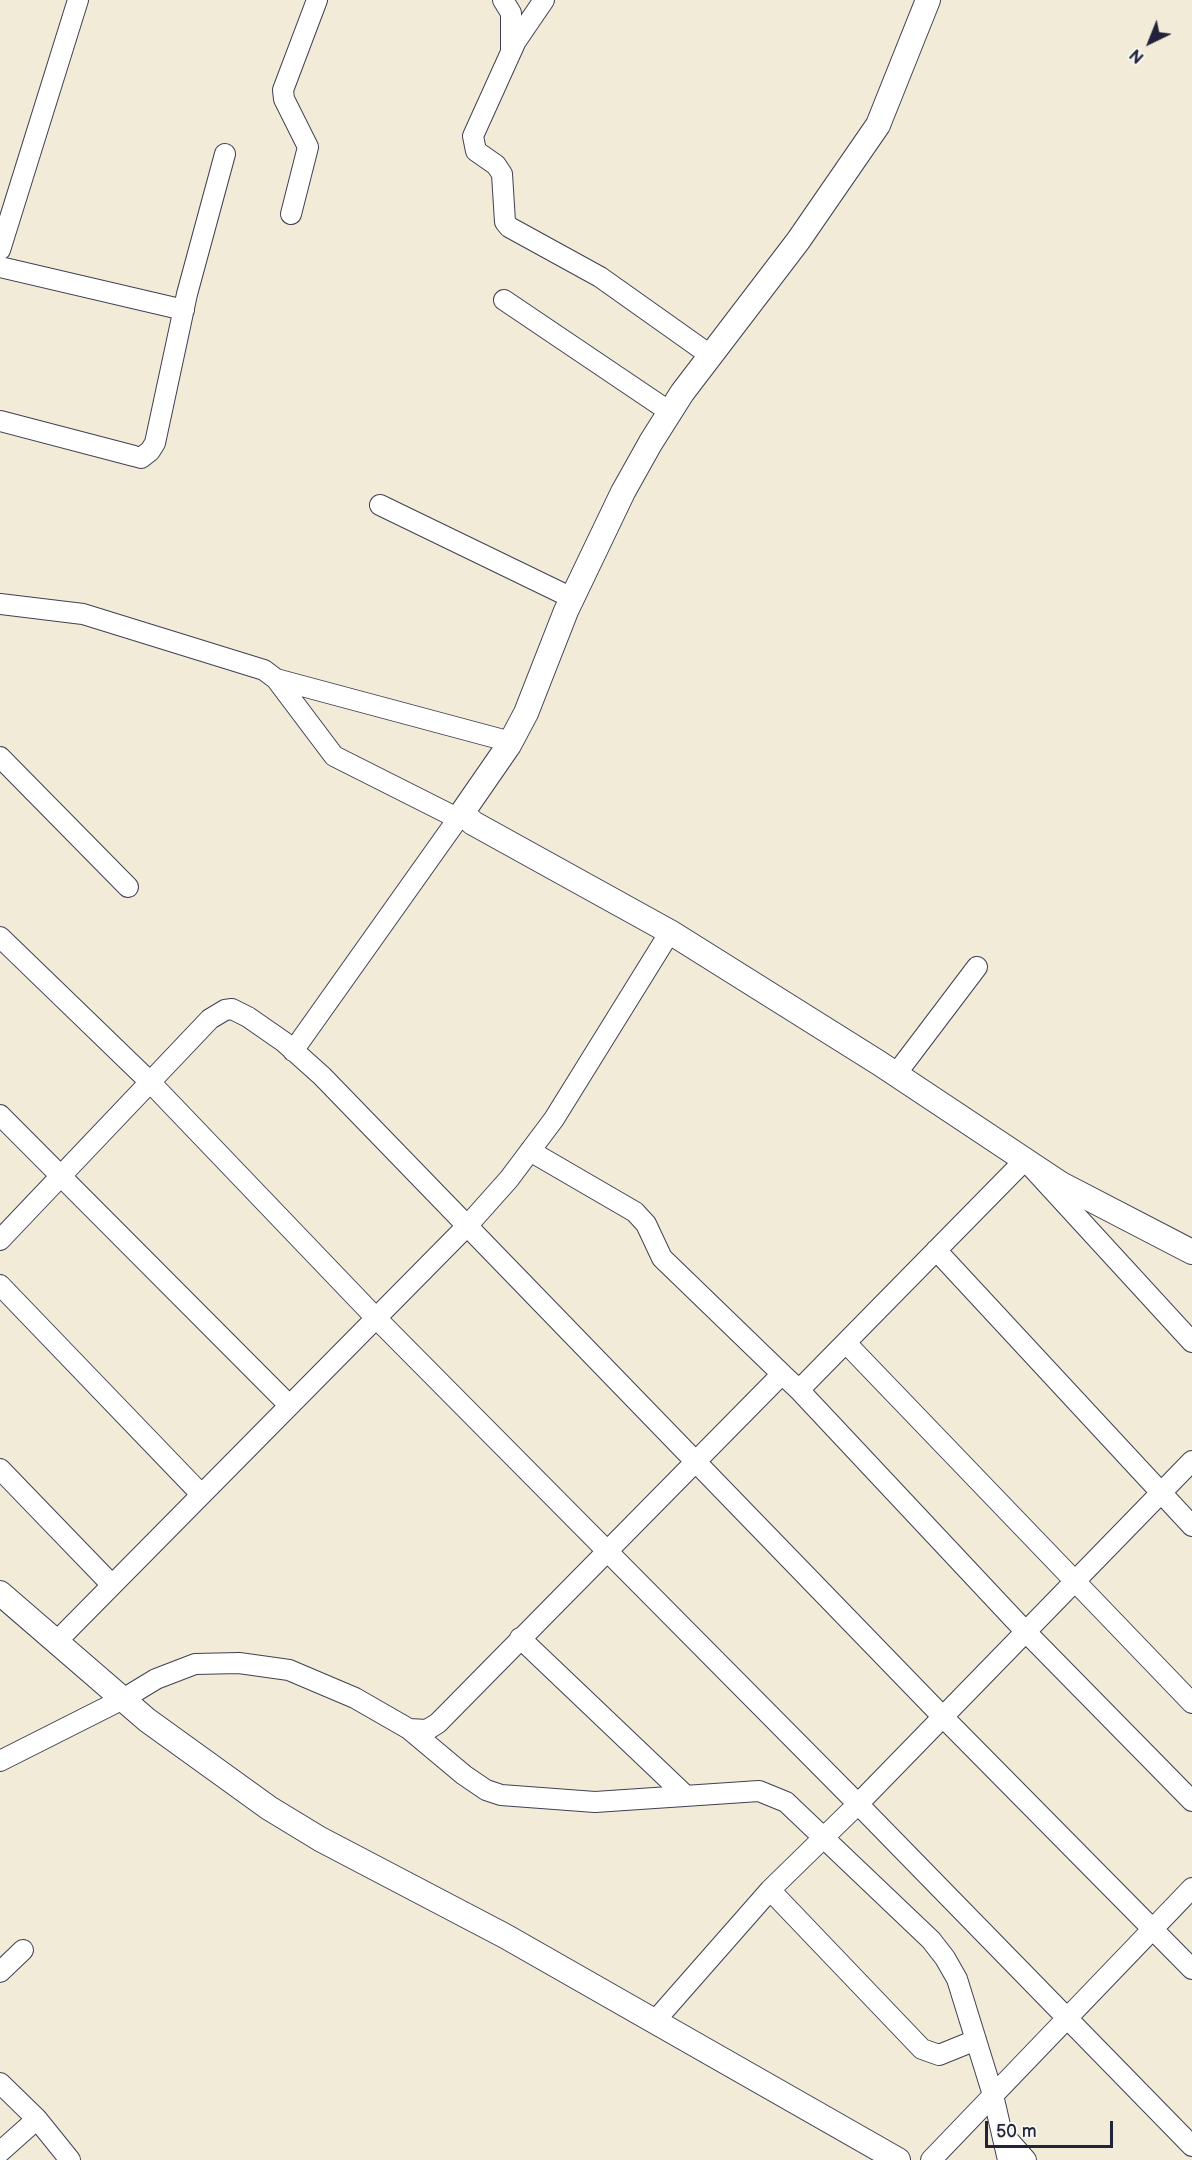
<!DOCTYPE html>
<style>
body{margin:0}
#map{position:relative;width:1192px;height:2160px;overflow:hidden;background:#f2ebd8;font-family:"Balsamiq Sans",sans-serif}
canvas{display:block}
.north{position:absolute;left:1120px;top:12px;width:60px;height:60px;-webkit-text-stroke:4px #f6f6f2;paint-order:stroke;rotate:223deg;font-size:16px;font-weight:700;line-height:24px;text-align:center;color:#22223b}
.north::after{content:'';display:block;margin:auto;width:21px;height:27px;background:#22223b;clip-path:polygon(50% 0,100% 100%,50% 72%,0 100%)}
.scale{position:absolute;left:985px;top:2121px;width:128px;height:27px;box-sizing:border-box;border:3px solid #22223b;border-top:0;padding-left:8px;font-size:18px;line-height:21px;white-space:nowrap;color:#22223b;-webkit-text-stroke:4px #f6f6f2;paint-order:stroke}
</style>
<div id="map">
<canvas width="1192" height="2160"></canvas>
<div class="north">N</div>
<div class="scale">50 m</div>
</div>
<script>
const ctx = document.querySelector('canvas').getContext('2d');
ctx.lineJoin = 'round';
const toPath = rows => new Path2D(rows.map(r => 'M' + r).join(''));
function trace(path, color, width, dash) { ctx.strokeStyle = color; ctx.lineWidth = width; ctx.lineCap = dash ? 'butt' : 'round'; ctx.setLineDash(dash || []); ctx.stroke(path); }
const minor = toPath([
 [503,0,511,13,511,49],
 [544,0,516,41,473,136,476,151,496,165,502,174,505,222,509,227,600,277,710,355],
 [291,214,308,147,284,99,283,90,317,0],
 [0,250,78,0],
 [0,267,184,310],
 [504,300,670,412],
 [0,421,134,456,141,458,150,451,155,443,187,294,225,154],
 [380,505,572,598],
 [0,604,83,614,264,670,276,679,334,756,459,819],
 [276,679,511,742],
 [0,757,128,887],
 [0,937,150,1082,375,1317,858,1804,1192,2146],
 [293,1051,462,813],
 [896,1074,977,967],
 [0,1115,289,1405],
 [530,1151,635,1212,646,1224,662,1258,782,1374],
 [0,1240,210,1019,225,1010,232,1009,248,1017,284,1042,322,1076,943,1717,1192,1969],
 [936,1250,1192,1526],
 [0,1285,201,1494],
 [846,1343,1192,1703],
 [799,1390,1025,1631,1192,1801],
 [0,1469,112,1585],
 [520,1638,686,1796],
 [56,1642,468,1225,509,1179,554,1119,670,932],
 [409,1729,464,1775,486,1790,501,1795,595,1802,759,1791,786,1802,931,1940,945,1958,957,1979,993,2095,1008,2160],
 [0,1761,123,1699,156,1679,195,1664,239,1663,289,1670,355,1698,409,1729,427,1730,438,1723,782,1374,799,1390,1025,1160,1192,1342],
 [770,1890,922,2049,939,2055,976,2040],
 [0,1972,23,1950],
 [654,2022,770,1890,858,1804,1192,1461],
 [0,2083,37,2119,70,2160],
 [1004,2135,1026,2160],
 [0,2152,37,2119],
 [931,2160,1192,1888]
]);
const tertiary = toPath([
 [928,0,878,125,798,241,682,393,651,442,623,492,566,611,526,713,509,745,462,813,473,823,670,932,879,1063,1061,1184,1192,1252],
 [0,1593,147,1720,269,1808,320,1839,505,1936,898,2160]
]);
trace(minor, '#414053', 22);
trace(tertiary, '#414053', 26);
trace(minor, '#fff', 20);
trace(tertiary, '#fff', 24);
</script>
